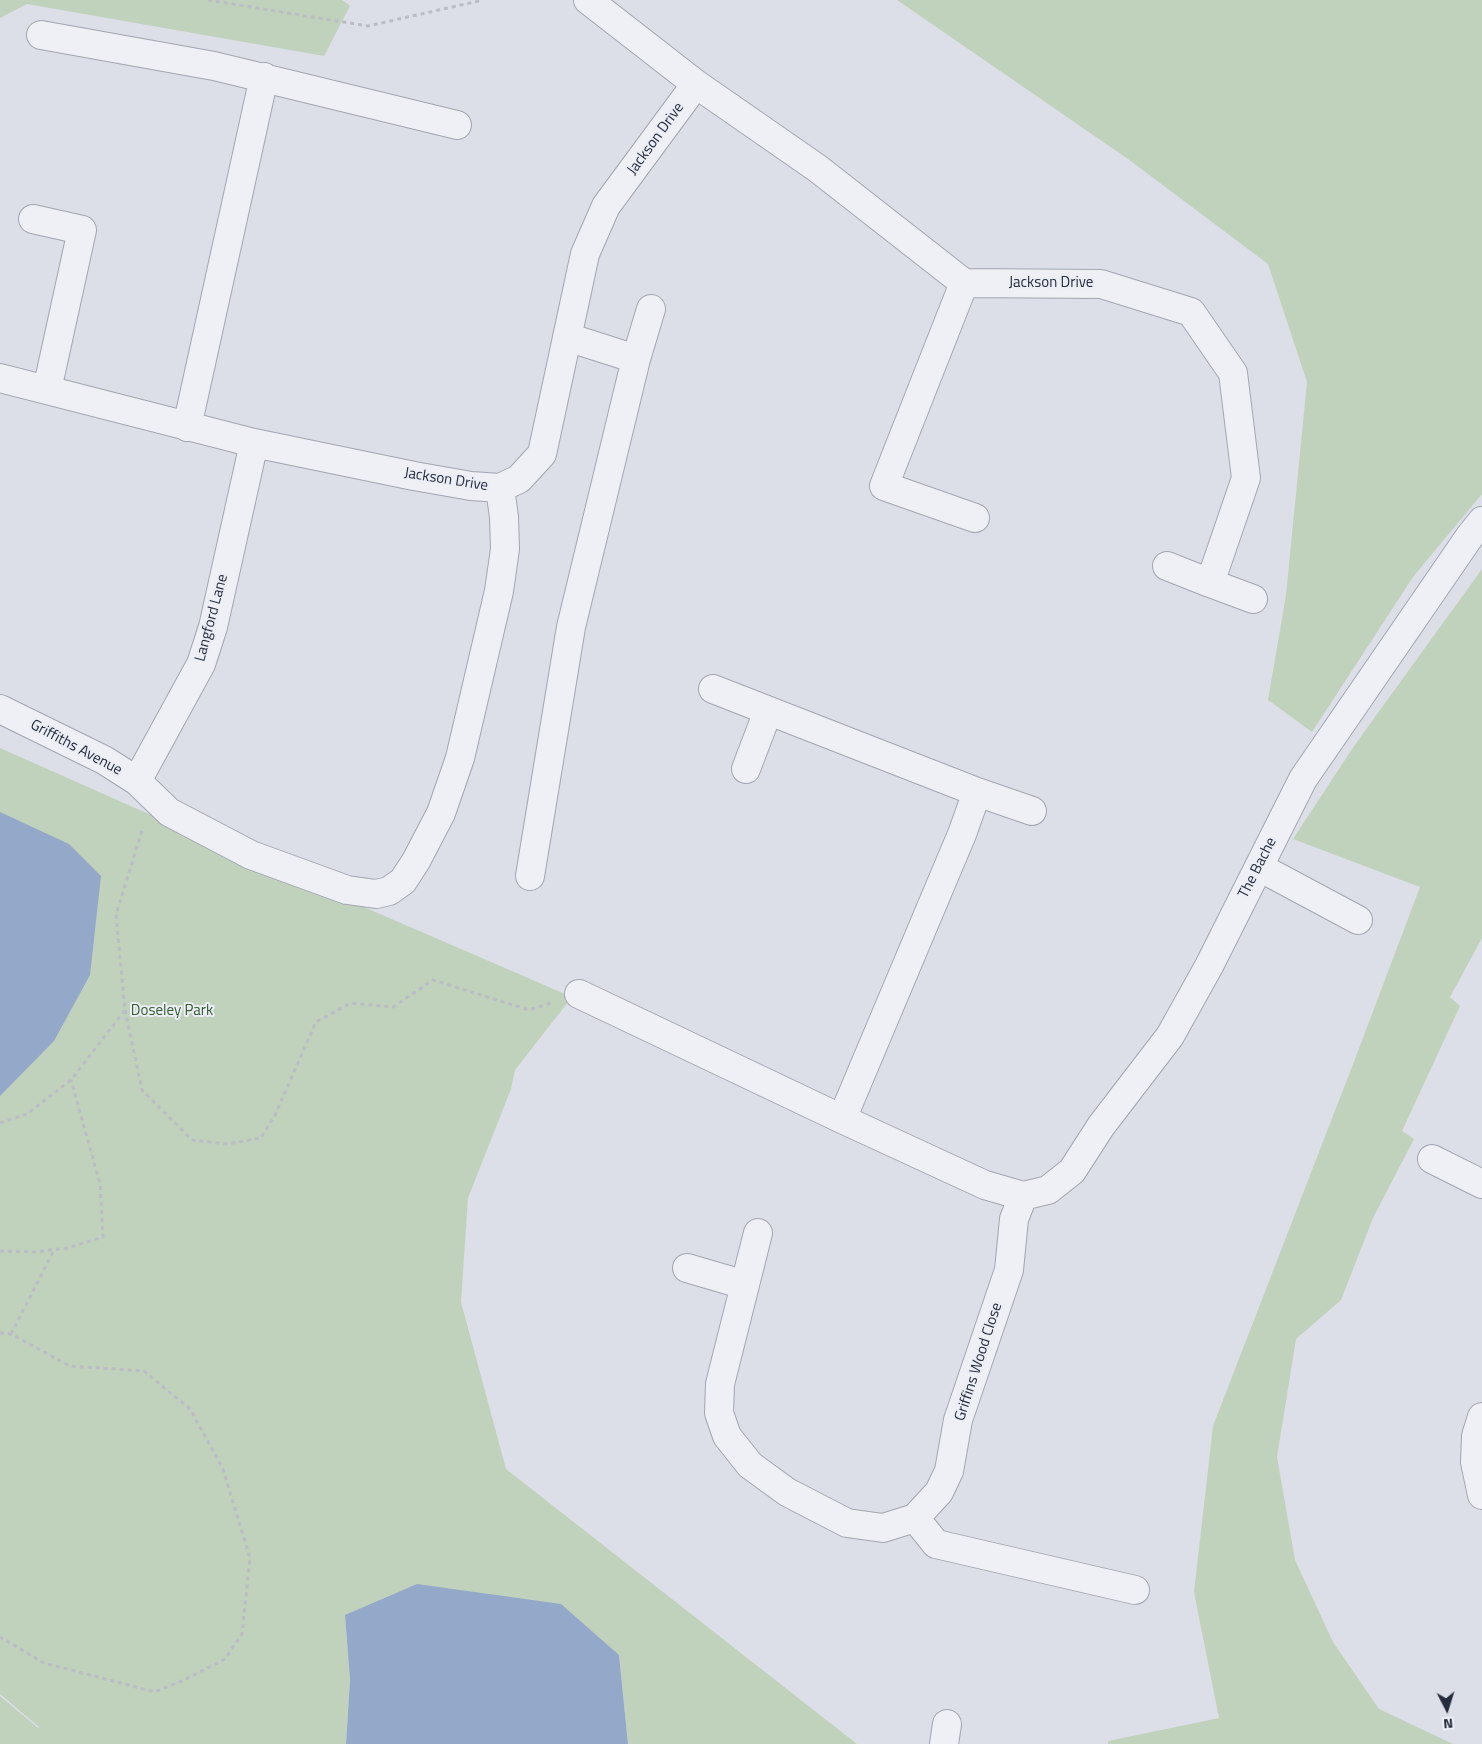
<!DOCTYPE html>
<style>
body{margin:0}
#map{position:relative;width:1482px;height:1744px;overflow:hidden;background:#dcdfe7;font-family:"Titillium Web",sans-serif}
canvas{display:block}
.north{position:absolute;left:1422px;top:1684px;width:50px;height:50px;-webkit-text-stroke:4px #ebeef5;paint-order:stroke;rotate:175deg;font-size:14px;font-weight:700;line-height:20px;text-align:center;color:#252c3e}
.north::after{content:'';display:block;margin:auto;width:18px;height:22px;background:#252c3e;clip-path:polygon(50% 0,100% 100%,50% 72%,0 100%)}
</style>
<div id="map">
<canvas width="1482" height="1744"></canvas>
<div class="north">N</div>
</div>
<script>
const ctx = document.querySelector('canvas').getContext('2d');
ctx.lineJoin = 'round';
function paint(path, color) { ctx.fillStyle = color; ctx.fill(path, 'evenodd'); }
const toPath = rows => new Path2D(rows.map(r => 'M' + r).join(''));
function trace(path, color, width, dash) { ctx.strokeStyle = color; ctx.lineWidth = width; ctx.lineCap = dash ? 'butt' : 'round'; ctx.setLineDash(dash || []); ctx.stroke(path); }
function drawText(font, color, halo, rows, align = 'center') {
  ctx.font = font + ' "Titillium Web",sans-serif'; ctx.lineWidth = 4; ctx.setLineDash([]); ctx.textBaseline = 'middle'; ctx.strokeStyle = halo; ctx.fillStyle = color; for (const [text, x, y, turn = 0] of rows) {
    ctx.save(); ctx.translate(x, y); ctx.rotate((+turn || 0) * Math.PI / 180); ctx.textAlign = isNaN(turn) ? turn : align; if (halo) ctx.strokeText(text, 0, 0); ctx.fillText(text, 0, 0); ctx.restore();
  }
}
const green = toPath([
 [0,0,342,0,350,6,324,56,27,4,0,18],
 [897,0,1482,0,1482,494,1413,577,1312,732,1268,700,1286,595,1307,382,1268,264,1128,159],
 [1482,569,1482,938,1450,997,1460,1006,1402,1131,1414,1139,1373,1218,1341,1300,1296,1339,1277,1457,1295,1560,1333,1642,1379,1709,1453,1744,1108,1744,1108,1741,1219,1718,1194,1592,1213,1426,1355,1059,1420,887,1293,839,1354,746],
 [0,748,151,815,572,997,515,1070,511,1089,468,1198,461,1302,506,1469,857,1744,628,1744,619,1655,345,1615,350,1680,346,1744,0,1744,0,1696,37,1727,40,1728,0,1694]
]);
const water = toPath([
 [0,812,69,844,101,876,90,975,54,1041,0,1096],
 [417,1584,561,1604,619,1655,628,1744,346,1744,350,1680,345,1615]
]);
const path = toPath([
 [208,0,368,26,483,0],
 [125,1010,142,1090,192,1140,227,1144,261,1138,275,1115,316,1022,351,1003,393,1007,433,980,529,1010,551,1003],
 [0,1123,27,1114,71,1080,125,1010,116,915,143,827],
 [0,1251,34,1252,67,1248,103,1237,100,1184,71,1080],
 [0,1333,11,1334,70,1366,144,1371,190,1409,223,1469,250,1558,242,1634,225,1659,186,1679,155,1692,44,1663,0,1637],
 [11,1334,54,1250]
]);
const minor = toPath([
 [588,0,696,84,817,168,964,283,1101,284,1191,312,1233,373,1246,478,1210,583,1253,599],
 [41,35,214,66,457,125],
 [33,219,82,230,47,390],
 [964,283,884,486,975,518],
 [636,359,651,309],
 [0,378,254,443,414,476,471,486,500,488,519,479,542,454,585,254,606,206,696,84],
 [187,427,264,77],
 [1167,566,1210,583],
 [713,689,977,792,1032,811],
 [0,709,104,760,137,781,169,812,251,855,347,890,376,894,389,891,403,881,416,861,441,813,460,758,499,591,505,549,504,517,500,488],
 [746,769,768,711],
 [137,781,201,664,213,627,254,443],
 [1259,867,1358,920],
 [530,876,571,627,636,359,567,337],
 [579,994,842,1119,985,1185,1023,1196],
 [842,1119,962,834,977,792],
 [1432,1159,1482,1184],
 [1023,1196,1048,1190,1072,1171,1101,1126,1170,1036,1209,966,1303,779,1470,536,1482,521],
 [758,1233,720,1384,719,1413,727,1436,750,1465,787,1492,847,1523,883,1528,915,1518,939,1492,949,1471,958,1420,1009,1270,1014,1219,1023,1196],
 [687,1268,745,1285],
 [1482,1417,1476,1436,1475,1462,1482,1495],
 [915,1518,936,1544,1135,1590],
 [944,1744,947,1724]
]);
const streetNames = [
 ["Jackson Drive",656,139,-54],
 ["Jackson Drive",1051,283],
 ["Jackson Drive",446,480,9],
 ["Langford Lane",212,618,-75],
 ["Griffiths Avenue",76,748,28],
 ["The Bache",1258,868,-63],
 ["Griffins Wood Close",979,1362,-72]
];
const parkNames = [
 ["Doseley Park",172,1011]
];
paint(green, '#c0d2bc');
paint(water, '#94a9ca');
trace(minor, '#a1a6b1', 30);
trace(path, '#babdc5', 3, [4, 4]);
trace(minor, '#eff0f5', 28);
drawText('15px', '#252c3e', '#ebeef5', streetNames);
drawText('15px', '#355b31', '#ebeef5', parkNames);
</script>
